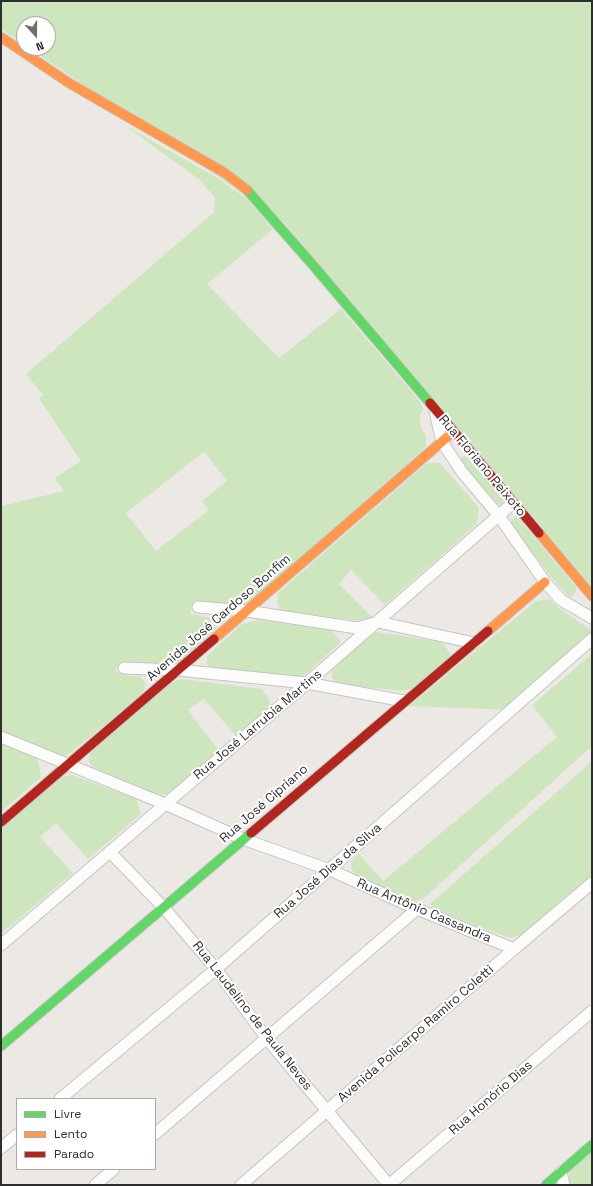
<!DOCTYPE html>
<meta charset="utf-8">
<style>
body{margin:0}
#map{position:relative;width:593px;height:1186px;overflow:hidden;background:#ece8e4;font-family:"Space Grotesk",sans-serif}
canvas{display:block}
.frame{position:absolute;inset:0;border:2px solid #2e2e2e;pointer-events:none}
.legend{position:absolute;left:16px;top:1098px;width:140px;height:72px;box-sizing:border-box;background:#fff;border:1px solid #ababab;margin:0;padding:5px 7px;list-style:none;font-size:12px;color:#2e2e2e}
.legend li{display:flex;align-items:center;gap:8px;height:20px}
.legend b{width:20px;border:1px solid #ababab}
.north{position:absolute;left:16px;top:16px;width:40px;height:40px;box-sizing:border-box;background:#fff;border:1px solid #ababab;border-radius:50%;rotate:159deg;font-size:11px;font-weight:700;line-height:16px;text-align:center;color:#2e2e2e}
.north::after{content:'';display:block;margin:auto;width:14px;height:18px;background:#706f6e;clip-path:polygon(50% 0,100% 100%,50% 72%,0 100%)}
</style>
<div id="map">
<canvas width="593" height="1186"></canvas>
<div class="frame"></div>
<ul class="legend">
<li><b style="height:5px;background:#63d668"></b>Livre</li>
<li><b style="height:5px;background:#ff974d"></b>Lento</li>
<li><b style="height:5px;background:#b3261e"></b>Parado</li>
</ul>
<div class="north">N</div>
</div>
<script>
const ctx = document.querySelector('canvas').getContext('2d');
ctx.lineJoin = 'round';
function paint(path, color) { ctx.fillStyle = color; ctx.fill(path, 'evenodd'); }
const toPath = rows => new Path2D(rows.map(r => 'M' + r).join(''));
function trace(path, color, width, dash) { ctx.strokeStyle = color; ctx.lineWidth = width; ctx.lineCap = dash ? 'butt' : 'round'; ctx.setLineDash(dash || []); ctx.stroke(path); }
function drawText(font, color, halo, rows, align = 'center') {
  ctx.font = font + ' "Space Grotesk",sans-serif'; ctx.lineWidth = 4; ctx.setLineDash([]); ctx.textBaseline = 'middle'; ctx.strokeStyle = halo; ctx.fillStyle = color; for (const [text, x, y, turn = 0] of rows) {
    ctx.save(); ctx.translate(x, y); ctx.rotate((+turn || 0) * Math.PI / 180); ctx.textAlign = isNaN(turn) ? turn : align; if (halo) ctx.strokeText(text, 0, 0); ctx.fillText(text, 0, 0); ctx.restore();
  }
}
const green = toPath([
 [1,1,592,1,592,384,590,385,592,388,592,587,283,221,29,48,48,48,48,24,24,24,24,44,1,29],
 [124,125,219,179,246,198,273,229,207,284,279,358,341,309,417,398,424,409,420,415,420,424,426,437,426,445,422,451,247,604,237,607,194,604,190,611,191,614,211,618,217,628,180,662,169,667,128,663,119,665,115,669,118,673,141,677,146,685,143,693,69,754,62,756,1,731,1,506,64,491,55,478,81,461,39,398,43,395,26,374,214,212,215,198,200,180],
 [204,452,227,481,202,501,209,510,156,551,126,513],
 [464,456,468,458,504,501,501,504,494,504,462,465,461,461,461,457],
 [427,463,440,463,479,508,477,524,385,605,351,570,339,584,372,617,360,621,281,611,277,602,278,593],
 [515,517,519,519,576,587,576,591,572,597,568,596,551,577,511,525,511,521],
 [549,599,559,608,592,631,592,643,514,710,409,706,536,601],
 [257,620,331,630,341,642,307,673,300,677,211,669,207,664,207,656,242,624],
 [376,632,442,642,451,655,414,688,402,691,339,684,332,679,332,670,367,636],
 [592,654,592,746,423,899,415,900,355,875,351,867,352,860,359,854,383,881,557,737,532,705],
 [181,679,262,689,269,698,270,706,236,736,204,699,188,710,219,751,169,794,157,795,93,767,89,762,90,753,168,684],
 [1,743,37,757,41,777,1,812],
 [592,761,592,876,523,935,510,938,433,910,430,904],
 [72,775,136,799,141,814,88,859,56,823,40,837,73,873,1,934,1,828,61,777],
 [592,1151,592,1185,571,1185,569,1179,570,1170]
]);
const street = toPath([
 [435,411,442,442,462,472,499,516,545,582,561,600,592,618],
 [198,607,247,611,357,628,378,622,474,643],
 [124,668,178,670,307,683,404,701],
 [1,737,165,804,243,839,330,870,417,909,514,949],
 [110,852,164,908,216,969,267,1039,389,1185],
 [1,945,307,683,513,503],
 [60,1099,216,969,592,639],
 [155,1134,417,909],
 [1,1148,17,1135],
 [561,1172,564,1185],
 [95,1185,114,1169],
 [241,1185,514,949,592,883],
 [389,1185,592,1011]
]);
const fast = toPath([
 [247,190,312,264,430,403],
 [1,1046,251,833],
 [546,1185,592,1145]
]);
const slow = toPath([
 [1,37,69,83,225,173,247,190],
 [539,533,592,596],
 [488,631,545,582],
 [214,639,453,432]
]);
const jam = toPath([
 [430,403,539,533],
 [1,822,214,639],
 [251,833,488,631]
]);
const streetNames = [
 ["Rua Floriano Peixoto",482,466,50],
 ["Avenida José Cardoso Bonfim",219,618,-41],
 ["Rua José Larrubia Martins",258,725,-40],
 ["Rua José Cipriano",264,804,-41],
 ["Rua José Dias da Silva",328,871,-41],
 ["Rua Antônio Cassandra",424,911,23],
 ["Rua Laudelino de Paula Neves",252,1016,52],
 ["Avenida Policarpo Ramiro Coletti",416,1034,-41],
 ["Rua Honório Dias",491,1098,-41]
];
paint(green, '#cee6be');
trace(street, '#c5c4c5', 13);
trace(fast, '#c5c4c5', 11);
trace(slow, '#c5c4c5', 11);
trace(jam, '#c5c4c5', 11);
trace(street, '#fcfcfb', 11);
trace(fast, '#63d668', 9);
trace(slow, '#ff974d', 9);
trace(jam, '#b3261e', 9);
drawText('13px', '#2e2e2e', '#fff', streetNames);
</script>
